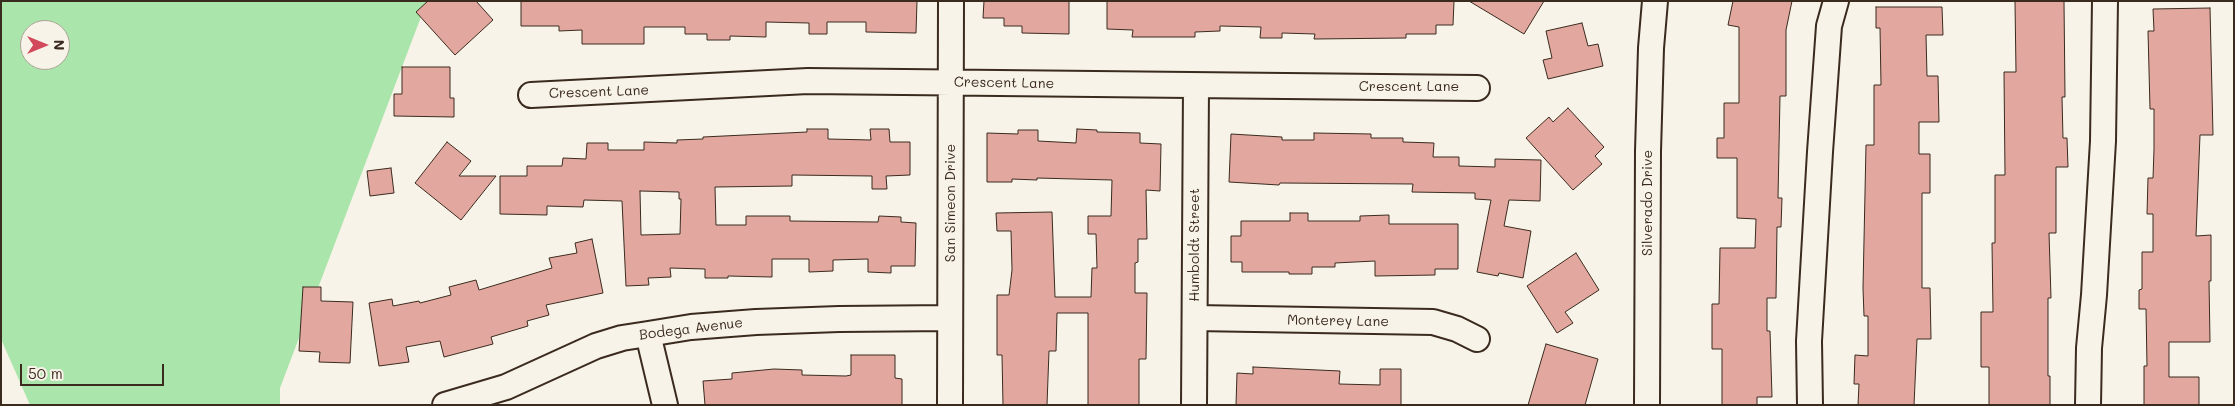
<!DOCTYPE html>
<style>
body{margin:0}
#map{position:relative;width:2235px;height:406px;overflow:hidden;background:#f7f3e8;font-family:Mali,sans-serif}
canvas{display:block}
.frame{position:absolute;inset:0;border:2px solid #3b2a1e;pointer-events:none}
.north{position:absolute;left:20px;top:20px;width:50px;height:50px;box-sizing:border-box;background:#f7f3e8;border:1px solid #aca397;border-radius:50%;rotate:90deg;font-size:14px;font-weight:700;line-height:20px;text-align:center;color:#3b2a1e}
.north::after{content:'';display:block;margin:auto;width:18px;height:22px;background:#d1495b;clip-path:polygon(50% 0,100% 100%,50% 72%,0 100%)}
.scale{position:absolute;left:20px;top:364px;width:144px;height:22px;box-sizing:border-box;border:2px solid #3b2a1e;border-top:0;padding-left:6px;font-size:15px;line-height:18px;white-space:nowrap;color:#3b2a1e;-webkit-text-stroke:4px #f7f3e8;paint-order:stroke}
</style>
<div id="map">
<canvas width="2235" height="406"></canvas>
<div class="frame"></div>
<div class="north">N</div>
<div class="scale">50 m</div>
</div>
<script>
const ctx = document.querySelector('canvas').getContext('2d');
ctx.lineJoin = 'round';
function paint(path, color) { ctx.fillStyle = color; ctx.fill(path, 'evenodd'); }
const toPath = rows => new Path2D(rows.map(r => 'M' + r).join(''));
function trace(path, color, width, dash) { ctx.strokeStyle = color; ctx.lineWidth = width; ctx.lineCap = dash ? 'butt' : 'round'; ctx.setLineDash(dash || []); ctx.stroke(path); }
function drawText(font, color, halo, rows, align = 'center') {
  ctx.font = font + ' Mali,sans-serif'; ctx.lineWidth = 4.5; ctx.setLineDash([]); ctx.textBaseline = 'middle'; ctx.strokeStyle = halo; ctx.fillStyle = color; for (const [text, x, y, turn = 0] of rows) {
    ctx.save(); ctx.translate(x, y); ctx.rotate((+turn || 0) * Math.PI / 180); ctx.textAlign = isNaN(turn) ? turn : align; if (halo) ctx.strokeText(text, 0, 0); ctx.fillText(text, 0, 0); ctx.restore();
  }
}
const green = toPath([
 [1,1,427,1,280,388,280,405,30,405,1,339],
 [30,30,60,30,60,60,30,60]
]);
const building = toPath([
 [428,1,476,1,493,20,455,55,416,12,428,1],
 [521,1,917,1,916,33,866,32,866,22,827,22,827,34,809,34,809,23,766,22,766,37,730,36,730,40,707,40,707,34,685,34,685,27,644,27,644,44,582,44,582,30,559,31,559,26,521,26,521,1],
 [984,1,1069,1,1069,34,1022,33,1022,26,1004,26,1004,18,983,18,984,1],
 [1107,1,1454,1,1453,25,1436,25,1436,34,1406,34,1406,38,1314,39,1315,34,1282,33,1282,38,1260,38,1261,27,1220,26,1220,31,1195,32,1195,37,1132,37,1133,30,1107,29,1107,1],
 [1469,1,1544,1,1524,34,1469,1],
 [1733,1,1792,1,1786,30,1786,96,1780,96,1778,198,1782,198,1781,227,1777,227,1776,298,1767,298,1767,331,1770,331,1772,397,1757,397,1757,405,1722,405,1722,349,1712,349,1712,304,1719,304,1720,248,1755,248,1756,219,1737,218,1737,158,1717,158,1717,138,1724,138,1724,103,1739,103,1739,27,1728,25,1733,1],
 [2015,1,2064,1,2065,97,2062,97,2063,138,2067,138,2068,167,2056,167,2056,233,2049,233,2051,298,2048,298,2048,376,2050,376,2050,405,1989,405,1989,367,1981,367,1981,312,1993,312,1992,243,1995,243,1995,175,2005,175,2004,72,2016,72,2015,1],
 [1876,7,1942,7,1943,35,1926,35,1927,76,1938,76,1939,122,1919,122,1919,154,1930,154,1930,193,1922,193,1922,288,1930,288,1931,339,1917,339,1914,405,1858,405,1859,384,1854,384,1855,355,1868,356,1868,316,1864,316,1863,288,1866,145,1874,145,1874,85,1881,85,1880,28,1876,28,1876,7],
 [2210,8,2213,135,2200,135,2196,236,2211,235,2211,281,2209,281,2210,342,2169,342,2169,377,2199,377,2199,405,2144,405,2144,366,2147,366,2146,309,2139,309,2139,290,2142,289,2142,252,2153,252,2153,214,2147,214,2148,178,2153,178,2154,149,2154,109,2150,109,2148,31,2154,31,2153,9,2210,8],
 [1582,23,1588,46,1598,44,1603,66,1548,79,1543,60,1552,58,1546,31,1582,23],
 [402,67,450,67,450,98,454,98,454,117,394,116,394,94,402,94,402,67],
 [1568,108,1604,147,1595,156,1602,164,1573,190,1526,138,1549,117,1553,122,1568,108],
 [807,129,828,129,828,139,871,140,870,129,889,129,890,142,910,142,910,175,886,176,887,189,872,189,872,176,792,175,792,186,715,187,716,225,746,225,746,216,790,216,790,221,878,222,879,216,901,217,901,222,916,223,915,266,891,266,891,273,868,272,868,259,833,260,833,271,809,272,809,259,772,259,772,277,728,276,728,278,705,278,705,269,670,268,671,277,648,278,649,285,626,286,622,201,584,200,583,207,547,206,547,215,500,214,500,176,527,176,527,166,562,166,563,158,586,159,587,143,608,143,608,150,644,150,644,142,677,143,677,140,703,139,703,137,807,132,807,129],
 [640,191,679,192,679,199,681,199,680,234,641,235,640,191],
 [1077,129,1097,130,1097,132,1140,133,1140,143,1161,144,1160,191,1146,190,1147,239,1138,239,1138,262,1135,263,1135,293,1147,293,1146,359,1139,359,1139,405,1088,405,1088,313,1057,313,1056,351,1049,351,1047,405,1003,405,1002,355,997,355,997,295,1009,295,1012,270,1011,231,997,231,996,213,1052,212,1055,297,1091,297,1092,268,1097,268,1096,234,1088,234,1088,216,1111,216,1112,180,1037,178,1037,180,1012,179,1012,182,987,182,987,133,1018,134,1018,130,1038,130,1038,141,1076,143,1077,129],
 [1314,133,1371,134,1371,138,1403,138,1403,142,1434,143,1433,157,1459,157,1459,166,1495,167,1495,159,1541,160,1540,201,1509,200,1504,226,1531,231,1523,278,1499,273,1498,276,1477,272,1491,200,1475,199,1475,193,1412,192,1413,184,1280,183,1279,185,1229,182,1231,134,1282,137,1282,140,1314,140,1314,133],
 [447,142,471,161,459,176,496,176,461,220,415,183,447,142],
 [391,168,394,193,370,196,367,171,391,168],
 [1290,213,1308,213,1308,221,1360,221,1360,216,1389,215,1389,224,1458,224,1458,269,1435,269,1435,275,1375,276,1375,261,1335,263,1335,267,1312,267,1312,274,1289,274,1289,272,1242,272,1242,262,1231,262,1231,236,1241,236,1241,221,1290,221,1290,213],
 [592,239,603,293,546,305,549,315,527,321,528,326,491,337,493,344,444,357,440,341,406,347,409,362,379,366,369,303,392,299,393,306,419,301,420,303,451,295,449,287,476,280,479,290,552,268,549,258,577,253,575,243,592,239],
 [1576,253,1599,290,1565,312,1573,323,1557,333,1527,286,1576,253],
 [303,287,321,287,321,301,353,302,350,363,319,362,320,352,299,351,303,287],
 [1546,344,1598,359,1585,405,1528,405,1546,344],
 [851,355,895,355,895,378,902,379,902,405,705,405,703,381,732,379,732,373,774,369,802,370,802,375,846,376,851,375,851,355],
 [1253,367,1340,371,1339,384,1380,385,1380,369,1401,369,1401,405,1236,405,1237,373,1253,374,1253,367]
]);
const minor = toPath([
 [531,95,808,81,1477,88],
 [1195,318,1433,322,1457,329,1477,339],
 [648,334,665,405],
 [445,405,506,387,596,346,622,338,648,334,691,327,756,322,839,319,950,318],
 [950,405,951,1],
 [1194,405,1196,86],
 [1647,405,1648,151,1651,48,1655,1],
 [1810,405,1809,341,1820,152,1829,26,1836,1],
 [2088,405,2089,348,2094,295,2103,141,2105,1]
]);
const streetNames = [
 ["Crescent Lane",1004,83,1],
 ["Crescent Lane",1409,87],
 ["Crescent Lane",599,92,-2],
 ["San Simeon Drive",951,203,-90],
 ["Silverado Drive",1648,203,-90],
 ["Humboldt Street",1195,245,-90],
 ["Monterey Lane",1338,321,1],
 ["Bodega Avenue",691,329,-7]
];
paint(green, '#aae5ab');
paint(building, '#e2a89f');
trace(building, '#3b2a1e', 1);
trace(minor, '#3b2a1e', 28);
trace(minor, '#f7f3e8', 24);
drawText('14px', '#3b2a1e', '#f7f3e8', streetNames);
</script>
